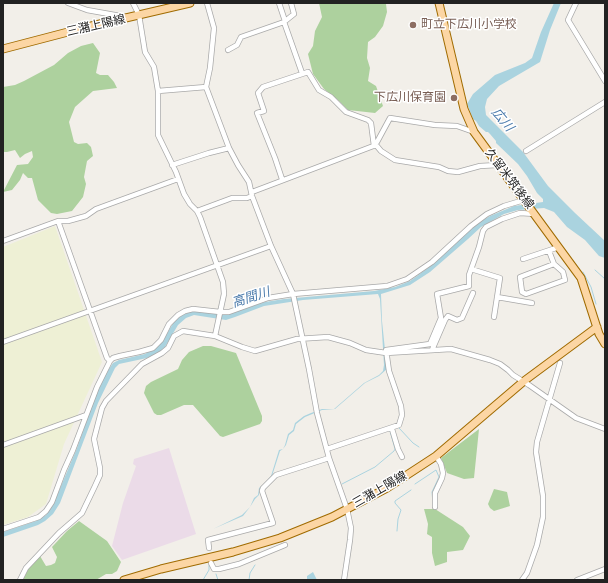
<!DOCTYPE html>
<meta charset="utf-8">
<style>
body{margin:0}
#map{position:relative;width:608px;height:583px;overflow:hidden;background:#f2efe9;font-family:"DM Sans",sans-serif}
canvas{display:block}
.frame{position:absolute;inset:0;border:4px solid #222;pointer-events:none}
</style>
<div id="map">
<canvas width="608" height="583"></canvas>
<div class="frame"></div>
</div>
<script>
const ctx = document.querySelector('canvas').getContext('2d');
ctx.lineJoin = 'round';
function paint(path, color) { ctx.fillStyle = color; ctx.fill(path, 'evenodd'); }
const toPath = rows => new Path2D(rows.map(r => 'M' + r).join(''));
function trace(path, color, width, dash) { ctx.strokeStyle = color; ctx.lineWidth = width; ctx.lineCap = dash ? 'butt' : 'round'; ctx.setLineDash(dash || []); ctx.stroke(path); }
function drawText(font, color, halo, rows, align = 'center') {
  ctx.font = font + ' "DM Sans","Noto Sans JP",sans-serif'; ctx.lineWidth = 3; ctx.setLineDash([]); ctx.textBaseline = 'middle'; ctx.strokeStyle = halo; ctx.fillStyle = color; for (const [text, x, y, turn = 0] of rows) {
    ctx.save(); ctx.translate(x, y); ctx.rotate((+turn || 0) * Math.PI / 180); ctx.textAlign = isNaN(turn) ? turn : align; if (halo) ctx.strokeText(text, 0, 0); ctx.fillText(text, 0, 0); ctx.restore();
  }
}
const industrial = toPath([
 [169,448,196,534,122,560,112,546,123,503,136,466,133,464,134,459]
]);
const farmland = toPath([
 [55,226,102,362,64,444,46,504,28,517,3,525,3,247]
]);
const forest = toPath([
 [319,3,384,3,386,4,387,12,383,26,375,37,368,42,367,58,370,68,368,81,376,86,383,106,375,113,348,110,339,101,324,89,313,74,308,54,313,46,315,31,322,17],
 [93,43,100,53,96,73,100,75,108,75,114,82,117,88,93,91,75,107,69,122,74,142,78,144,87,143,91,147,93,156,87,161,84,177,86,184,83,197,72,211,57,214,51,213,38,200,32,178,28,178,23,173,20,180,12,190,3,192,17,165,28,164,33,157,32,151,25,154,20,158,15,150,7,152,3,152,3,87,15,85,24,81,54,65,68,53,81,46],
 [203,346,211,346,236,353,262,416,262,421,260,424,223,437,220,436,193,405,184,405,161,415,157,415,154,413,144,393,146,386,151,382,178,369,182,360,189,352],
 [479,429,474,478,464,479,447,473,441,458],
 [494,489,507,492,510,506,494,511,490,508,488,504],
 [424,509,435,509,463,527,470,536,463,550,447,552,447,562,435,566,432,553,432,537,427,534,428,524],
 [79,521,107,541,121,562,117,571,112,574,106,574,96,580,22,580,26,571,40,556,46,566,51,565,55,563,57,557,52,547,67,531]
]);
const water = toPath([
 [554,3,561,3,550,30,540,62,499,86,487,99,485,107,486,115,523,152,548,186,575,213,605,241,605,258,599,256,585,240,567,227,554,212,544,208,518,210,504,214,481,227,468,239,430,272,410,285,381,294,382,321,387,369,379,376,365,383,335,409,322,410,305,417,296,424,294,431,289,435,286,445,283,449,280,451,272,476,266,484,260,488,259,495,255,499,250,507,243,516,213,529,212,536,213,529,242,515,250,507,254,498,258,495,259,488,265,483,271,476,279,450,283,449,285,445,288,434,293,430,295,423,304,416,311,413,322,409,334,409,364,383,379,375,383,371,384,365,380,299,378,294,303,300,264,306,235,317,226,320,194,315,186,318,178,325,165,347,157,354,147,358,119,364,115,368,98,403,60,503,53,514,45,521,38,525,3,537,3,532,36,521,46,515,53,505,77,448,94,400,105,375,113,363,119,360,145,354,153,349,163,340,174,322,182,315,193,311,225,315,265,302,284,299,374,291,395,287,410,281,428,268,452,247,464,235,480,222,490,216,514,206,543,202,543,199,537,193,527,176,518,164,496,143,496,141,490,134,488,132,486,132,479,126,476,121,473,119,467,104,473,94,495,75,525,63,532,58,541,32],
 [313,572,317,580,307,580,307,576]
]);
const stream = toPath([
 [595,270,605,279],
 [583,272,591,287,596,304],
 [399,428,413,443,419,447],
 [342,484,375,467,394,451,395,449,390,431],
 [415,484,436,470,439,477,432,492,433,504],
 [397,531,398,519,401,510,395,503,395,501,411,490],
 [216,574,218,580],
 [203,580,209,570,209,565],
 [249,580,250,573,255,565]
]);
const minor = toPath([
 [68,3,87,10,126,17],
 [133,3,139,15,145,52,154,67,158,91,158,135,176,172,184,194,190,204,197,211,200,217,223,282,224,294,215,336],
 [207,3,214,28,210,68,206,87,229,148,238,165,249,182,252,196,271,246,293,294,309,369,317,413,329,458,347,509,351,528,350,540,344,580],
 [279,3,285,21],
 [576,3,568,20,605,81],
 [284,22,302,73],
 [228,50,237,45,241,37,284,22,294,14,291,3],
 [158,91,206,87],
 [377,142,390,118,435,125,457,126,474,132],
 [526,151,605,102],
 [172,165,209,153,229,148],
 [282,179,275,158,257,113,264,111,258,93,263,87,308,72,319,90,331,97,346,112,368,120,371,123,374,146],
 [252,192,376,145,381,151,395,160,439,167,448,171,458,172,480,166,498,165],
 [197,211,232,198,247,198,252,196],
 [58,221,107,358,110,361],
 [3,241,58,221,68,221,86,216,96,209,178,179],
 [549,251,554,264,563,272,565,280,526,294,522,292,520,277,554,264],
 [523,259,559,247],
 [471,269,500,278,494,317],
 [497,297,532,303],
 [3,342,271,246],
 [432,350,445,320,448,316,457,320,462,318,473,293],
 [392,429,398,449,402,457],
 [3,445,86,415],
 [327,449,399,425,402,415,401,406,389,371,386,350,430,344,441,318,437,294,469,286,469,275,479,247,483,231,486,227,502,219,520,213,535,214],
 [435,507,435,493,442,478,443,473,441,464,436,456],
 [3,529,39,517,46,511,52,502,64,470,73,450,97,387,110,361,113,358,120,356,139,352,153,348,161,340,169,324,178,315,185,311,193,309,220,312,229,312,268,298,293,294,387,286,407,279,432,262,471,226,487,214,504,206,524,200],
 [209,548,208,540,273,523,262,491,263,488,276,475,329,458],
 [211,563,214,569,219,569,239,564,285,545],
 [20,580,26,568,59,533,82,513,95,486,100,475,100,468,94,439,102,408,106,401,142,364,162,353,168,348,174,336,183,331,215,336,242,347,255,351,297,339,328,337,350,343,366,350,386,353,451,349,490,360,500,364,508,370,513,375,529,385,576,418,605,429],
 [522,580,527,573,537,545,543,517,543,496,536,452,537,442,560,363],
 [577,580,605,569]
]);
const primary = toPath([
 [439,3,464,109,474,132,581,278,599,334,605,344],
 [3,49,87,27,190,3],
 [124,580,161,569,233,552,280,538,332,517,387,488,436,456,524,381,597,327]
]);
const markers = [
 [413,25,4,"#8d6e63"],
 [454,98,4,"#8d6e63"]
];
const educationNames = [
 ["町立下広川小学校",421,25],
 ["下広川保育園",446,98,"right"]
];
const streetNames = [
 ["三潴上陽線",96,26,-13],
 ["久留米筑後線",509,179,53],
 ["三潴上陽線",380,490,-30]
];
const waterNames = [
 ["広川",502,120,50],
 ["高間川",251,298,-18]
];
paint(industrial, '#ebdbe8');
paint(farmland, '#eef0d5');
paint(forest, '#add19e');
paint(water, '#aad3df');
trace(stream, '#aad3df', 1);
trace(minor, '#a9a9a9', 6);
trace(primary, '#a06b00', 9);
trace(minor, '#fff', 4.5);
trace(primary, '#fcd6a4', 7);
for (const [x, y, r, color] of markers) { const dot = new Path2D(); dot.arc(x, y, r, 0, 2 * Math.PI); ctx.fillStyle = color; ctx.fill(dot); trace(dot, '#fff', 1.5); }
drawText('12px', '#785e54', '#fff', educationNames, 'left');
drawText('12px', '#222', '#fff', streetNames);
drawText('italic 13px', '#4a7aab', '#fff', waterNames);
</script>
